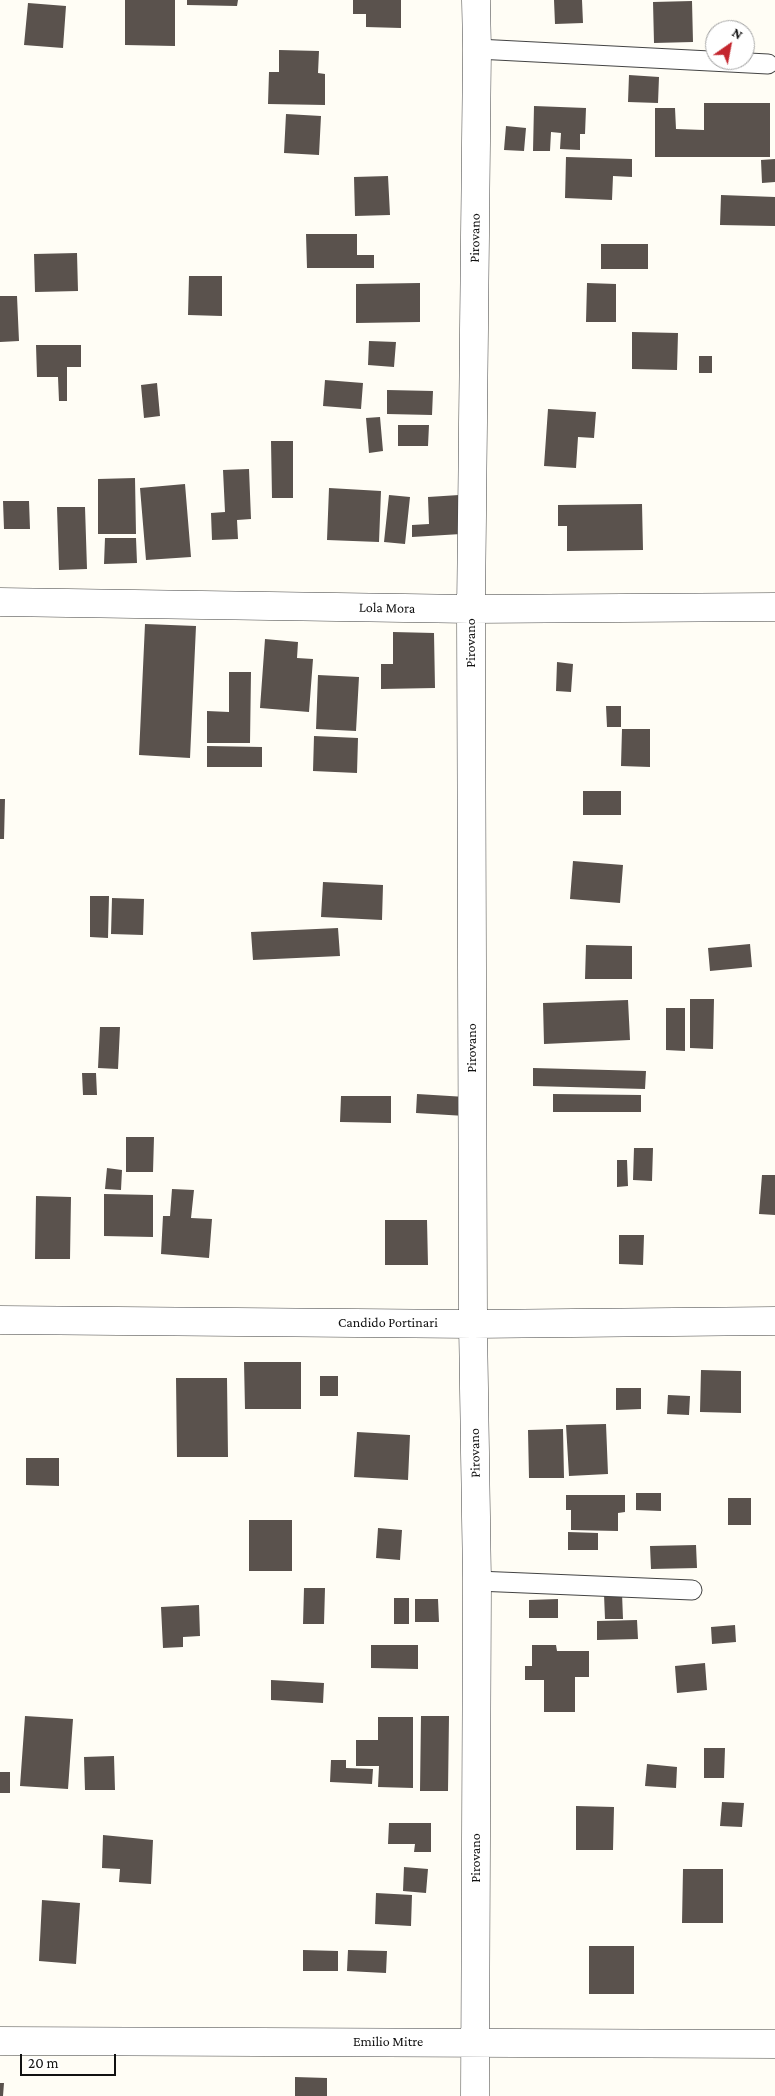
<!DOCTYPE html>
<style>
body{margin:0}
#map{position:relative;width:775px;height:2096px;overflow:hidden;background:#fffdf5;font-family:"Crimson Pro",serif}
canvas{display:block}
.north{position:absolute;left:705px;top:20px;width:50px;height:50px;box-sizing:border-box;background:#fff;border:1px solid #a0a0a0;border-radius:50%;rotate:33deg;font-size:14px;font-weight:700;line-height:20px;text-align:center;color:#111}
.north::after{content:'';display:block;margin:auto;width:18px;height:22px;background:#c4262e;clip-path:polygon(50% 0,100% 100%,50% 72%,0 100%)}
.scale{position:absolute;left:20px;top:2054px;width:96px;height:22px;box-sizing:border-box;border:2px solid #111;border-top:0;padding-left:6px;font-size:15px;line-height:18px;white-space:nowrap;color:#111;-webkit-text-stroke:4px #fff;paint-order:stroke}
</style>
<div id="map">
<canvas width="775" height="2096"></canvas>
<div class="north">N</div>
<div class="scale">20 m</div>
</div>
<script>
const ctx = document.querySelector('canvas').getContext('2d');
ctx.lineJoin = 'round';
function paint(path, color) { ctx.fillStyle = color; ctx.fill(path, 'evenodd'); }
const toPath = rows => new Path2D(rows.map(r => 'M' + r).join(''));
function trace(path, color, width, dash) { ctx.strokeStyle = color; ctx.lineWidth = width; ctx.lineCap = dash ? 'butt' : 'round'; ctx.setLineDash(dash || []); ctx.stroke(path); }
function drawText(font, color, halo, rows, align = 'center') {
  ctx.font = font + ' "Crimson Pro",serif'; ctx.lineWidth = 5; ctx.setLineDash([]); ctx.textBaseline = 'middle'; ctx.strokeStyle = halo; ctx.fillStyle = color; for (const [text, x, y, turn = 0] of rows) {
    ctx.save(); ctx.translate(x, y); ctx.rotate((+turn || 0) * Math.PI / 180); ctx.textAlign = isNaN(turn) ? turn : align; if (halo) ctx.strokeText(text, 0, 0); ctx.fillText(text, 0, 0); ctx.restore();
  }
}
const building = toPath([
 [125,0,175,0,175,46,125,45],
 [187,0,238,0,237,6,187,5],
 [353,0,401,0,401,28,366,27,366,14,353,14],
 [554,0,582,0,583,23,555,24],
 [692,1,693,42,654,43,653,2],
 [28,3,66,6,63,48,24,45],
 [279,50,319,51,318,73,325,74,325,105,268,104,269,72,279,72],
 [629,75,659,77,658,103,628,102],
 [704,103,770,103,770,157,655,157,655,108,675,108,676,129,704,130],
 [534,106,586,108,585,134,580,134,580,150,560,149,561,133,551,132,550,151,533,151],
 [286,114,321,116,319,155,284,153],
 [506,126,526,128,524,151,504,150],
 [566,157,632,159,632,177,613,176,612,200,565,198],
 [775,159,775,182,762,183,761,160],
 [388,176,390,215,355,216,354,177],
 [721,195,775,197,775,226,720,225],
 [306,234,357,234,357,255,374,255,374,268,307,268],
 [601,244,648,244,648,269,601,269],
 [77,253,78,291,35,292,34,254],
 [189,276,222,276,222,316,188,315],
 [420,283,420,322,356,323,356,284],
 [587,283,616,284,616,322,586,322],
 [0,296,17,296,19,341,0,342],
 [632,332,678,333,677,370,632,369],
 [369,341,396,342,394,367,368,365],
 [36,345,81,345,81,367,67,367,67,401,59,401,58,377,37,377],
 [699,356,712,356,712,373,699,373],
 [325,380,363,383,361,409,323,406],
 [157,383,160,416,144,418,141,385],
 [387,390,433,391,432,415,387,414],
 [548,409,596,412,594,438,578,437,576,468,544,466],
 [380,417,383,451,369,453,366,418],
 [398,425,429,425,428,446,398,446],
 [271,441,293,441,293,498,272,498],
 [249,469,251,519,237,520,238,539,212,540,211,513,225,512,223,470],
 [135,478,136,534,98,534,98,479],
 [185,484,191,557,146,560,140,488],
 [329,488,381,491,379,542,327,540],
 [389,495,410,497,405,544,384,542],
 [459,495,461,534,412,537,412,525,429,524,428,497],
 [3,501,29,501,30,529,4,529],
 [642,504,643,550,567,551,567,526,558,526,558,505],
 [57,507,85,507,87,569,59,570],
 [105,538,136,538,137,563,104,564],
 [145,624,196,626,190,758,139,755],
 [393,632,434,633,435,688,381,689,381,664,393,664],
 [265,639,298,642,297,658,313,659,309,712,260,708],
 [557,662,573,664,571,692,556,691],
 [229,672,251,672,250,743,207,743,207,711,229,712],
 [318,675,359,677,356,731,316,729],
 [606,706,621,706,621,727,607,727],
 [622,729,650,729,650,767,621,766],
 [314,736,358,738,357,773,313,771],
 [207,746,262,747,262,767,207,767],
 [583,791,621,791,621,815,583,815],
 [0,799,5,799,4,839,0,839],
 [573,861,623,865,620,903,570,899],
 [323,882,383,885,382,920,321,917],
 [90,896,109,896,108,938,90,937],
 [112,898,144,899,143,935,111,934],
 [338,928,340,956,253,960,251,932],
 [750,944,752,967,710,971,708,948],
 [586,945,632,946,632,979,585,979],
 [690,999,714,999,713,1049,690,1048],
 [628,1000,630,1040,544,1044,543,1003],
 [666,1008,685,1008,685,1051,666,1050],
 [100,1027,120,1027,118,1069,98,1068],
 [533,1068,646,1071,645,1089,533,1086],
 [82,1073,96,1073,97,1095,83,1095],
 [417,1094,466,1097,465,1116,416,1113],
 [553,1094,641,1095,641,1112,553,1112],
 [341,1096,391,1096,391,1123,340,1122],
 [126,1137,154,1137,153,1172,126,1172],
 [634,1148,653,1148,652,1181,633,1180],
 [617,1160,627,1160,628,1186,617,1187],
 [107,1168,122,1170,121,1190,105,1189],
 [762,1175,775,1175,775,1215,759,1214],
 [172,1189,194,1190,191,1218,212,1219,209,1258,161,1254,163,1216,170,1216],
 [104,1194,153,1195,153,1237,104,1236],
 [36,1196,71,1197,70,1259,35,1259],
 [385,1220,427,1220,428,1265,385,1265],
 [619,1235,644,1235,643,1265,619,1264],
 [244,1362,301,1362,301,1409,245,1409],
 [701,1370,741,1371,741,1413,700,1412],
 [320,1376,338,1376,338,1396,320,1396],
 [176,1378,227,1378,228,1457,177,1457],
 [616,1388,641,1388,641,1409,616,1410],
 [668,1395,690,1396,689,1415,667,1414],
 [606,1424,608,1474,569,1476,566,1425],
 [563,1429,564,1478,529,1478,528,1430],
 [357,1432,410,1435,408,1480,354,1477],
 [26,1458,59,1458,59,1486,26,1485],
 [636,1493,661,1493,661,1511,636,1510],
 [566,1495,625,1495,625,1512,618,1513,618,1531,571,1530,571,1510,566,1510],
 [728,1498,751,1498,751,1525,728,1525],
 [249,1520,292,1520,292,1571,249,1571],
 [378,1528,402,1530,400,1560,376,1558],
 [568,1532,598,1533,598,1550,568,1550],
 [696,1545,697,1568,651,1569,650,1546],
 [304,1588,325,1588,324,1624,303,1624],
 [622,1593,623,1619,605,1619,604,1594],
 [394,1598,409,1598,409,1624,394,1624],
 [415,1599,438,1599,439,1622,415,1622],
 [558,1599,558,1618,529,1618,529,1600],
 [199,1605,200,1636,183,1637,183,1647,163,1648,161,1607],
 [637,1620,638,1639,597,1640,597,1621],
 [735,1625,736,1642,712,1644,711,1627],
 [371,1645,418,1645,418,1669,371,1668],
 [532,1645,556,1645,557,1651,589,1651,589,1677,575,1677,575,1712,544,1712,544,1680,525,1680,525,1666,532,1666],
 [705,1663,707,1690,677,1693,675,1666],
 [271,1680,324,1683,323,1703,271,1700],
 [25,1716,73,1719,68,1789,20,1786],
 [421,1716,449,1716,448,1791,420,1791],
 [378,1717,413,1717,413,1788,378,1787,379,1766,356,1766,356,1740,378,1740],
 [704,1748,725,1748,724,1778,704,1778],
 [114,1756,115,1790,85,1790,84,1757],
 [331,1760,346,1760,346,1768,373,1769,372,1784,330,1782],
 [647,1764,677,1767,676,1788,645,1786],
 [0,1772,10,1772,10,1793,0,1793],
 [722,1802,744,1803,742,1827,720,1826],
 [576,1806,614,1807,613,1850,576,1850],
 [389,1823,431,1823,431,1852,414,1852,415,1844,388,1844],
 [103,1835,153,1840,151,1884,119,1882,120,1869,102,1868],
 [404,1867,428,1869,426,1893,403,1891],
 [683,1869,723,1869,723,1923,682,1923],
 [376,1893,412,1895,411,1926,375,1924],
 [42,1900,80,1903,76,1964,39,1961],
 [589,1946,634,1946,634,1994,589,1994],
 [303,1950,338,1951,338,1971,303,1971],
 [348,1950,387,1951,386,1973,347,1971],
 [295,2077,327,2078,327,2096,295,2096],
 [0,2083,4,2083,3,2096,0,2096]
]);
const lane = toPath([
 [477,49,768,64],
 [477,1581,692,1590]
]);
const street = toPath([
 [0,602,471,609,775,607],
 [0,1320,473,1324,775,1321],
 [0,2041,775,2044],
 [475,2096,477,1581,473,1324,471,609,477,49,476,0]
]);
const streetNames = [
 ["Pirovano",475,238,-89],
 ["Lola Mora",387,608,1],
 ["Pirovano",471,643,-90],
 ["Pirovano",472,1048,-90],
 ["Candido Portinari",388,1323],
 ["Pirovano",475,1453,-91],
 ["Pirovano",476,1858,-90],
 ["Emilio Mitre",388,2042]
];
paint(building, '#5a524d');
trace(lane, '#444', 21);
trace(street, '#444', 29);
trace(lane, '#fff', 19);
trace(street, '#fff', 28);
drawText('14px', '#111', '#fff', streetNames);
</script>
